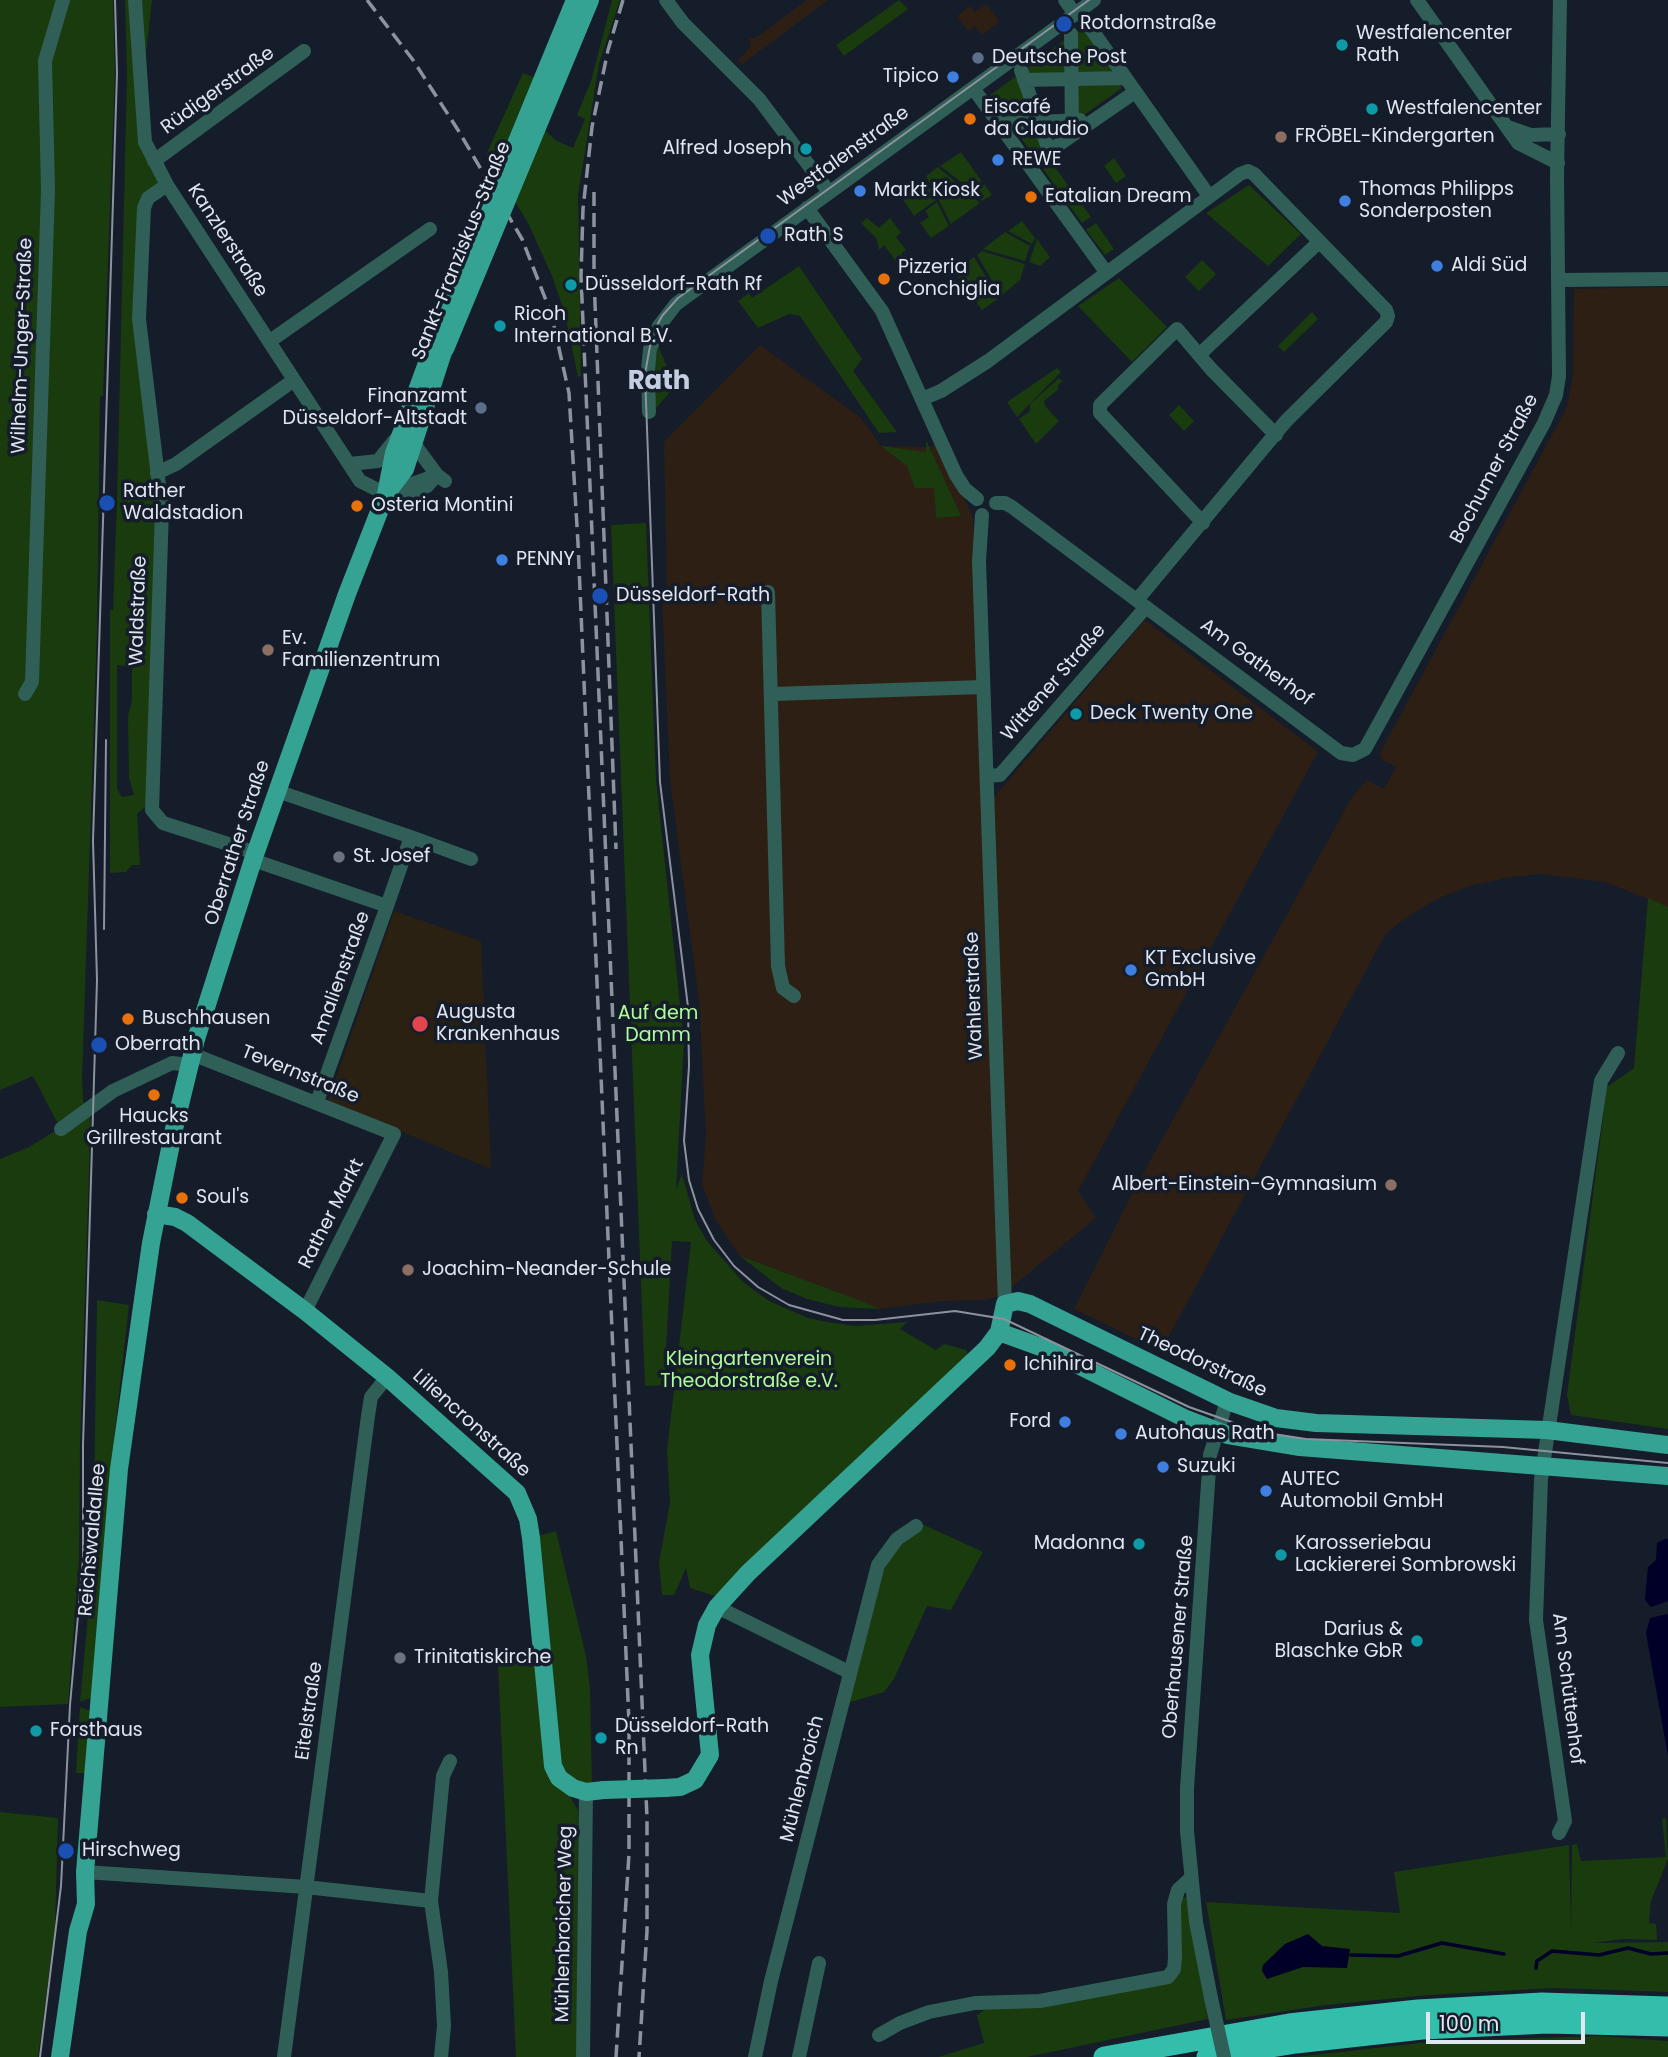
<!DOCTYPE html>
<meta charset="utf-8">
<style>
body{margin:0}
#map{position:relative;width:1668px;height:2057px;overflow:hidden;background:#151c2a;font-family:Poppins,sans-serif}
canvas{display:block}
.scale{position:absolute;left:1426px;top:2012px;width:159px;height:32px;box-sizing:border-box;border:4px solid #e1e7f1;border-top:0;padding-left:9px;font-size:21px;line-height:24px;white-space:nowrap;color:#e1e7f1;-webkit-text-stroke:5px #151c2a;paint-order:stroke}
</style>
<div id="map">
<canvas width="1668" height="2057"></canvas>
<div class="scale">100 m</div>
</div>
<script>
const ctx = document.querySelector('canvas').getContext('2d');
ctx.lineJoin = 'round';
function paint(path, color) { ctx.fillStyle = color; ctx.fill(path, 'evenodd'); }
const toPath = rows => new Path2D(rows.map(r => 'M' + r).join(''));
function trace(path, color, width, dash) { ctx.strokeStyle = color; ctx.lineWidth = width; ctx.lineCap = dash ? 'butt' : 'round'; ctx.setLineDash(dash || []); ctx.stroke(path); }
function drawText(font, color, halo, rows, align = 'center') {
  ctx.font = font + ' Poppins,sans-serif'; ctx.lineWidth = 7; ctx.setLineDash([]); ctx.textBaseline = 'middle'; ctx.strokeStyle = halo; ctx.fillStyle = color; for (const [text, x, y, turn = 0] of rows) {
    ctx.save(); ctx.translate(x, y); ctx.rotate((+turn || 0) * Math.PI / 180); ctx.textAlign = isNaN(turn) ? turn : align; if (halo) ctx.strokeText(text, 0, 0); ctx.fillText(text, 0, 0); ctx.restore();
  }
}
const industrial = toPath([
 [807,0,828,0,742,64,738,60,751,46,749,39,757,37],
 [986,4,1000,22,982,35,975,26,968,31,957,16,970,6,975,12],
 [1668,287,1668,907,1605,882,1541,874,1511,877,1469,886,1437,899,1407,917,1386,933,1161,1351,1074,1309,1134,1190,1352,797,1367,780,1384,789,1396,767,1381,759,1380,753,1566,409,1573,376,1574,289],
 [760,345,861,418,881,446,930,447,938,444,973,517,985,808,1145,620,1318,752,1078,1191,1096,1218,1002,1295,986,1300,942,1301,880,1309,740,1256,716,1221,702,1184,706,1134,699,1001,670,781,662,599,667,593,664,442]
]);
const medical = toPath([
 [394,911,481,941,491,1169,328,1101]
]);
const green = toPath([
 [0,0,113,0,115,73,103,396,100,396,97,629,82,1080,83,1100,87,1113,91,1111,80,1445,79,1561,68,1704,0,1707,0,1159,29,1147,60,1128,33,1076,0,1090],
 [125,0,152,0,146,53,150,143,161,184,147,198,138,313,158,487,150,803,137,814,140,865,132,865,126,872,110,873,110,610,113,610,117,499,127,74],
 [117,665,132,667,132,700,128,716,129,778,134,795,122,797,117,789],
 [612,0,620,0,599,64,578,195,581,376,578,377,565,314,552,276,528,223,486,155,523,73,533,77,542,127,555,140,573,148,585,119,577,115,591,81],
 [899,0,908,9,844,56,836,45],
 [1084,26,1122,76,1074,77,1073,35],
 [1068,37,1068,77,1026,78,1023,71],
 [1019,74,1035,119,1008,121,990,95],
 [1116,80,1122,88,1084,115,1074,117,1074,81],
 [1037,124,1044,145,1032,153,1012,126],
 [961,152,983,183,964,184,940,166],
 [1114,158,1126,176,1116,183,1104,166],
 [1052,163,1091,217,1082,223,1043,169],
 [938,167,958,184,949,184,949,187,962,187,980,203,951,224,926,176],
 [985,185,992,195,982,201,965,186],
 [1249,185,1301,234,1268,266,1206,213],
 [930,188,936,200,914,216,900,195,909,189],
 [937,202,949,226,931,238,920,223,929,217,925,211],
 [867,218,879,228,890,218,901,233,896,237,906,250,901,254,910,267,904,272,884,245,879,250,877,239,861,223],
 [1022,221,1035,238,1032,244,1008,231],
 [1096,223,1114,249,1105,255,1086,230],
 [1005,232,1030,246,1025,261,983,249],
 [1037,239,1050,257,1040,266,1029,262],
 [982,251,1025,264,1020,280,1001,296,977,255],
 [974,257,999,298,982,310,954,271],
 [1202,260,1216,274,1199,291,1185,277],
 [799,266,862,359,853,371,897,432,879,433,800,316,789,314,758,328,738,301,749,293,752,298],
 [1119,278,1167,327,1132,362,1078,306],
 [1312,312,1318,319,1284,352,1278,346],
 [658,346,673,380,672,390,656,408,653,378],
 [1057,368,1061,372,1017,417,1007,402],
 [1059,378,1062,381,1057,387,1059,389,1044,401,1045,406,1059,421,1036,444,1019,419,1030,411,1030,404],
 [1179,405,1194,421,1184,431,1169,415],
 [926,440,932,453,961,516,936,518,934,488,915,488,907,466,881,446,926,452],
 [646,523,656,779,684,1042,676,1189,682,1174,695,1220,707,1241,743,1282,769,1301,808,1318,827,1322,855,1326,907,1322,900,1329,936,1350,944,1344,966,1350,968,1355,715,1596,690,1588,686,1568,674,1595,662,1595,659,1562,670,1502,667,1450,691,1242,672,1241,664,1385,645,1386,611,525],
 [1648,898,1668,907,1668,1429,1571,1415,1567,1395,1607,1087,1634,1068],
 [740,1256,864,1302,880,1309,839,1307,807,1299,781,1288],
 [97,1300,129,1305,114,1441,94,1697,80,1702,93,1560],
 [922,1524,983,1552,951,1610,927,1606,894,1679,884,1692,844,1704,887,1560],
 [556,1531,586,1656,590,1688,592,1787,581,1785,561,1769,535,1537],
 [535,1663,569,1795,578,1810,577,2057,516,2057,498,1665],
 [80,1707,90,1711,86,1773,76,1773],
 [0,1812,58,1818,55,1928,38,2057,0,2057],
 [1666,1818,1668,1859,1651,1901,1649,1923,1656,1924,1657,1940,1623,1939,1593,1943,1668,1942,1668,1992,1554,1988,1429,1995,1326,2005,1226,2020,1206,1902,1400,1913,1394,1872,1569,1845,1571,1928,1572,1845,1577,1844,1581,1861,1666,1857,1662,1819],
 [1187,1897,1208,2019,1027,2057,938,2057,984,2043,977,2015,990,2006,1175,1979,1178,1905,1181,1898],
 [1599,2036,1668,2041,1668,2057,1295,2057,1438,2041]
]);
const water = toPath([
 [1665,1539,1668,1539,1668,1601,1651,1607,1645,1600,1648,1567,1656,1560,1657,1543],
 [1668,1614,1668,1756,1646,1633,1650,1618],
 [1308,1934,1322,1946,1350,1949,1347,1968,1303,1967,1267,1979,1262,1971,1263,1965,1285,1944]
]);
const stream = toPath([
 [1351,1955,1398,1956,1442,1943,1504,1954],
 [1536,1968,1537,1961,1552,1951,1599,1955,1628,1948,1651,1954,1668,1953]
]);
const minor = toPath([
 [135,0,145,142,167,185,360,481,386,494,404,497,427,486,437,475],
 [666,0,683,23,759,99,829,192],
 [1065,0,1075,14],
 [1417,0,1518,143,1558,163],
 [1082,16,1209,196],
 [1071,34,1072,135],
 [1021,70,1049,151],
 [1024,80,1125,78],
 [973,88,1106,272],
 [999,124,1080,120],
 [1508,127,1531,135,1559,134],
 [154,161,304,51],
 [1029,165,1135,92],
 [167,185,148,198,144,208,139,319,162,510,152,810,163,823,256,853],
 [807,208,882,311,956,475,965,489,977,499],
 [1560,280,1668,279],
 [270,341,430,229],
 [1200,354,1319,242],
 [922,399,941,391,988,361,1240,174,1248,171,1254,174,1386,310,1388,316,1386,322,1286,421,1137,600],
 [649,412,648,370,650,349,659,326,676,304,1094,0],
 [414,436,417,448,437,475,445,481],
 [349,464,378,461,395,440],
 [157,473,176,464,294,380],
 [387,493,437,475],
 [996,503,1005,503,1012,507,1341,753,1353,755,1365,749,1544,423,1556,395,1559,376,1557,176,1560,0],
 [982,515,979,561,1005,1304],
 [1203,523,1100,413,1100,405,1177,329,1211,369,1276,435],
 [768,592,778,966,783,988,794,996],
 [25,694,32,682,48,190,45,61,63,0],
 [773,694,983,687],
 [987,776,1000,775,1146,607],
 [411,837,471,859],
 [253,860,387,906,411,837,277,791],
 [192,1054,394,1134,305,1311],
 [317,1102,387,906],
 [61,1129,113,1091,172,1063,189,1065],
 [717,1607,849,1672],
 [1559,1833,1565,1821,1536,1620,1541,1479,1601,1081,1618,1053],
 [85,1872,306,1887,431,1901],
 [1211,1998,1196,1922,1187,1831,1187,1788,1210,1455,1227,1401],
 [879,2035,900,2023,929,2012,975,2003,1040,2001,1168,1977,1174,1969,1175,1957,1174,1904,1178,1890,1191,1878],
 [284,2057,368,1416,371,1397,387,1377],
 [441,2057,444,2026,441,1972,431,1901,443,1776,450,1761],
 [583,2057,586,1792],
 [755,2057,771,1981,878,1565,897,1539,916,1526],
 [799,2057,819,1963]
]);
const major = toPath([
 [386,494,405,469,444,349],
 [156,1214,175,1217,187,1223,305,1311,387,1377,517,1493,528,1519,531,1538,553,1766,559,1778,573,1788,586,1792,604,1790],
 [999,1332,1046,1349,1186,1419,1228,1435,1300,1447,1668,1476],
 [665,1788,680,1787,695,1780,710,1755,700,1655,707,1625,717,1607,748,1573,987,1348,999,1332,1005,1304,1018,1301,1030,1304,1230,1402,1276,1418,1316,1423,1547,1430,1668,1445],
 [60,2057,78,1931,86,1904,85,1872,119,1469,151,1243,174,1129,196,1039,253,860,347,594,386,494,394,453,434,344]
]);
const highway = toPath([
 [1104,2057,1289,2024,1418,2010,1542,2003,1668,2007],
 [1207,2057,1296,2043,1422,2029,1547,2023,1668,2026]
]);
const tram = toPath([
 [1089,0,678,298,662,316,652,335,645,374,660,782,688,1007,689,1066,684,1141,689,1180,698,1209,714,1240,734,1266,758,1287,789,1305,843,1320,875,1320,955,1311,1004,1319,1189,1407,1260,1432,1306,1439,1503,1447,1668,1463],
 [104,929,106,740],
 [40,2057,61,1886,70,1705,83,1560,83,1445,97,980,93,841,117,73,115,0]
]);
const rail = toPath([
 [367,0,413,60,458,130,522,239,551,313,569,393,578,543,629,1723,629,1854,616,2057],
 [623,0,608,50,592,127,583,209,581,276,647,1818,647,1931,639,2057],
 [594,192,594,277,616,849]
]);
const minorBridge = toPath([
 [1211,1998,1224,2057]
]);
const majorBridge = toPath([
 [434,344,575,0],
 [445,349,590,0],
 [604,1790,665,1788]
]);
const markers = [
 [1064,24,9,"#1a4fb4"],
 [1342,45,7,"#0f9aa8"],
 [978,58,7,"#5c6f8a"],
 [953,77,7,"#3f7fe0"],
 [1372,109,7,"#0f9aa8"],
 [970,119,7,"#e8710a"],
 [1281,137,7,"#8d6e63"],
 [806,149,7,"#0f9aa8"],
 [998,160,7,"#3f7fe0"],
 [860,191,7,"#3f7fe0"],
 [1031,197,7,"#e8710a"],
 [1345,201,7,"#3f7fe0"],
 [768,236,9,"#1a4fb4"],
 [1437,266,7,"#3f7fe0"],
 [884,279,7,"#e8710a"],
 [571,285,7,"#0f9aa8"],
 [500,326,7,"#0f9aa8"],
 [481,408,7,"#5c6f8a"],
 [107,503,9,"#1a4fb4"],
 [357,506,7,"#e8710a"],
 [502,560,7,"#3f7fe0"],
 [600,596,9,"#1a4fb4"],
 [268,650,7,"#8d6e63"],
 [1076,714,7,"#0f9aa8"],
 [339,857,7,"#6b7280"],
 [1131,970,7,"#3f7fe0"],
 [128,1019,7,"#e8710a"],
 [420,1024,9,"#e0444e"],
 [99,1045,9,"#1a4fb4"],
 [154,1095,7,"#e8710a"],
 [1391,1185,7,"#8d6e63"],
 [182,1198,7,"#e8710a"],
 [408,1270,7,"#8d6e63"],
 [1010,1365,7,"#e8710a"],
 [1065,1422,7,"#3f7fe0"],
 [1121,1434,7,"#3f7fe0"],
 [1163,1467,7,"#3f7fe0"],
 [1266,1491,7,"#3f7fe0"],
 [1139,1544,7,"#0f9aa8"],
 [1281,1555,7,"#0f9aa8"],
 [1417,1641,7,"#0f9aa8"],
 [400,1658,7,"#6b7280"],
 [36,1731,7,"#0f9aa8"],
 [601,1738,7,"#0f9aa8"],
 [66,1851,9,"#1a4fb4"]
];
const poiNames = [
 ["Rotdornstraße",1080,24],
 ["Westfalencenter",1356,34],
 ["Rath",1356,56],
 ["Deutsche Post",992,58],
 ["Tipico",939,77,"right"],
 ["Eiscafé",984,108],
 ["da Claudio",984,130],
 ["Westfalencenter",1386,109],
 ["FRÖBEL-Kindergarten",1295,137],
 ["Alfred Joseph",792,149,"right"],
 ["REWE",1012,160],
 ["Thomas Philipps",1359,190],
 ["Sonderposten",1359,212],
 ["Markt Kiosk",874,191],
 ["Eatalian Dream",1045,197],
 ["Rath S",784,236],
 ["Aldi Süd",1451,266],
 ["Pizzeria",898,268],
 ["Conchiglia",898,290],
 ["Düsseldorf-Rath Rf",585,285],
 ["Ricoh",514,315],
 ["International B.V.",514,337],
 ["Finanzamt",467,397,"right"],
 ["Düsseldorf-Altstadt",467,419,"right"],
 ["Rather",123,492],
 ["Waldstadion",123,514],
 ["Osteria Montini",371,506],
 ["PENNY",516,560],
 ["Düsseldorf-Rath",616,596],
 ["Ev.",282,639],
 ["Familienzentrum",282,661],
 ["Deck Twenty One",1090,714],
 ["St. Josef",353,857],
 ["KT Exclusive",1145,959],
 ["GmbH",1145,981],
 ["Augusta",436,1013],
 ["Krankenhaus",436,1035],
 ["Buschhausen",142,1019],
 ["Oberrath",115,1045],
 ["Haucks",154,1117,"center"],
 ["Grillrestaurant",154,1139,"center"],
 ["Albert-Einstein-Gymnasium",1377,1185,"right"],
 ["Soul's",196,1198],
 ["Joachim-Neander-Schule",422,1270],
 ["Ichihira",1024,1365],
 ["Ford",1051,1422,"right"],
 ["Autohaus Rath",1135,1434],
 ["Suzuki",1177,1467],
 ["AUTEC",1280,1480],
 ["Automobil GmbH",1280,1502],
 ["Madonna",1125,1544,"right"],
 ["Karosseriebau",1295,1544],
 ["Lackiererei Sombrowski",1295,1566],
 ["Darius &",1403,1630,"right"],
 ["Blaschke GbR",1403,1652,"right"],
 ["Trinitatiskirche",414,1658],
 ["Düsseldorf-Rath",615,1727],
 ["Rn",615,1749],
 ["Forsthaus",50,1731],
 ["Hirschweg",82,1851]
];
const streetNames = [
 ["Rüdigerstraße",218,91,-36],
 ["Westfalenstraße",844,157,-36],
 ["Kanzlerstraße",227,241,57],
 ["Sankt-Franziskus-Straße",462,251,-68],
 ["Wilhelm-Unger-Straße",23,346,-88],
 ["Bochumer Straße",1495,469,-62],
 ["Waldstraße",139,611,-88],
 ["Am Gatherhof",1256,663,36],
 ["Wittener Straße",1054,683,-49],
 ["Oberrather Straße",238,843,-72],
 ["Amalienstraße",341,978,-70],
 ["Wahlerstraße",975,996,-92],
 ["Tevernstraße",300,1075,22],
 ["Rather Markt",332,1214,-63],
 ["Theodorstraße",1202,1363,25],
 ["Liliencronstraße",471,1424,42],
 ["Reichswaldallee",93,1540,-85],
 ["Oberhausener Straße",1179,1637,-85],
 ["Am Schüttenhof",1567,1689,83],
 ["Eitelstraße",310,1711,-82],
 ["Mühlenbroich",803,1779,-76],
 ["Mühlenbroicher Weg",565,1924,-89]
];
const parkNames = [
 ["Auf dem",658,1014],
 ["Damm",658,1036],
 ["Kleingartenverein",749,1360],
 ["Theodorstraße e.V.",749,1382]
];
const districtNames = [
 ["Rath",659,382]
];
paint(industrial, '#2e1f14');
paint(medical, '#2b2112');
paint(green, '#193b0e');
paint(water, '#000028');
trace(stream, '#000028', 3.5);
trace(minor, '#305f57', 14);
trace(major, '#35a393', 18);
trace(highway, '#32beab', 21);
trace(tram, '#8c939e', 2);
trace(rail, '#8c939e', 3.5, [14, 7]);
trace(minorBridge, '#305f57', 14);
trace(majorBridge, '#35a393', 18);
for (const [x, y, r, color] of markers) { const dot = new Path2D(); dot.arc(x, y, r, 0, 2 * Math.PI); ctx.fillStyle = color; ctx.fill(dot); trace(dot, '#151c2a', 2.5); }
drawText('19px', '#e1e7f1', '#151c2a', poiNames, 'left');
drawText('19px', '#e1e7f1', '#151c2a', streetNames);
drawText('19px', '#affc9a', '#151c2a', parkNames);
drawText('bold 26px', '#c4cee2', '#151c2a', districtNames);
</script>
